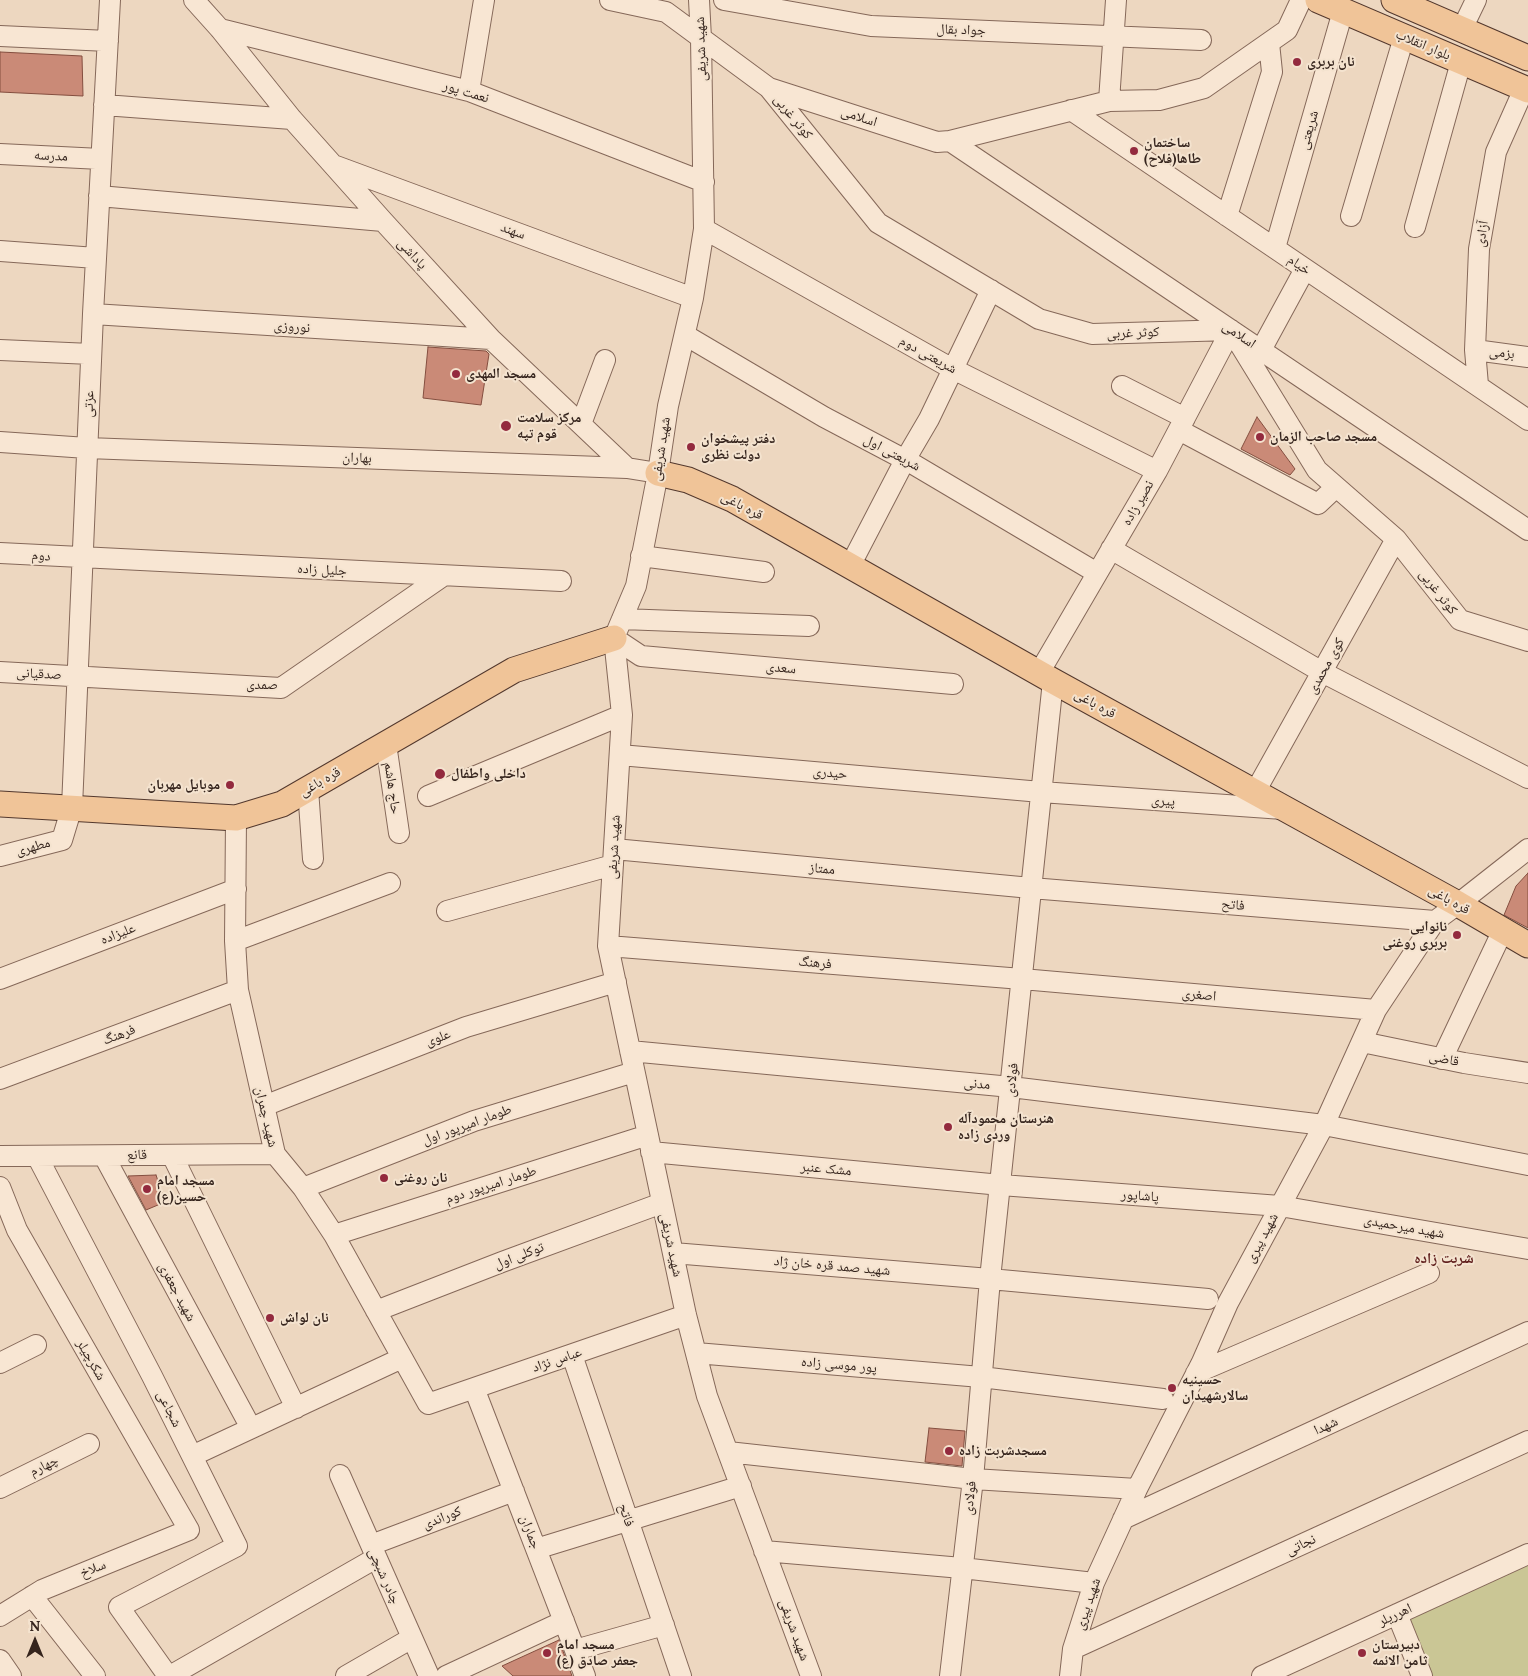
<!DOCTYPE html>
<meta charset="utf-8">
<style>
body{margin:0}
#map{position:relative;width:1528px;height:1676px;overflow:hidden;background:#edd7c0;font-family:Lora,serif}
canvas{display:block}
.north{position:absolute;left:10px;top:1616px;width:50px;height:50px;-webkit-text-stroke:4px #f4e3cf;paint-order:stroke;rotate:0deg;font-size:14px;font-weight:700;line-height:20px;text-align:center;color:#35241d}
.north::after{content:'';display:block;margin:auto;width:18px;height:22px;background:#35241d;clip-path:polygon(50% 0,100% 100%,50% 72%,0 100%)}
</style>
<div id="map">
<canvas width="1528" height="1676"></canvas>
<div class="north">N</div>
</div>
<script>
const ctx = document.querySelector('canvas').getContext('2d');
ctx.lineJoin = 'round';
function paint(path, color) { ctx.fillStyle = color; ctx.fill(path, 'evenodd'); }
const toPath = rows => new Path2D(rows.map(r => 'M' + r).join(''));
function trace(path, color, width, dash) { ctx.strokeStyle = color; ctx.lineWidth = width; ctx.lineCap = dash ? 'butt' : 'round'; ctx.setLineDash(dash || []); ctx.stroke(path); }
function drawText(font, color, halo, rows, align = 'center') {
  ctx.font = font + ' Lora,"Noto Naskh Arabic",serif'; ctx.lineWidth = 4; ctx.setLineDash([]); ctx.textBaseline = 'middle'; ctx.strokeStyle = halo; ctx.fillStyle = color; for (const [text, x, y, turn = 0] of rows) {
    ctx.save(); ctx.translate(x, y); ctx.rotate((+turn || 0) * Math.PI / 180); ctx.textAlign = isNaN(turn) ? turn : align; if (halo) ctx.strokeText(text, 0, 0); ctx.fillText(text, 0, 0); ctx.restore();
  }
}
const green = toPath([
 [1528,1565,1528,1676,1427,1676,1402,1619]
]);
const building = toPath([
 [0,52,82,56,83,96,0,92,0,52],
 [428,347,486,351,489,354,481,405,423,398,428,347],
 [1257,417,1295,469,1290,475,1241,449,1257,417],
 [1528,873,1528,928,1504,915,1516,886,1528,873],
 [156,1175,165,1202,146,1210,128,1176,156,1175],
 [929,1428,965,1431,962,1466,925,1462,929,1428],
 [559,1640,572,1676,513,1676,502,1666,559,1640]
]);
const minor = toPath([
 [194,0,220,29,292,119,383,221,491,339,627,468,658,473],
 [610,0,666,12,769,88,878,223,1039,319,1092,334,1231,330,1317,470,1396,539,1460,620,1528,641],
 [699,0,701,38,704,229,693,298,668,406,658,473,636,586,614,638,622,715,608,946,686,1315,707,1396,811,1676],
 [724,0,871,26,1201,40],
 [220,29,469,91,704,182],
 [1462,29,1476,0],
 [0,36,108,41],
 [769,88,937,142,950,141,1109,101,1159,100,1204,88,1287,30,1301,0],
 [469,91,484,0],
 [1109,101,1116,0],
 [104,105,292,119],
 [1071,110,1528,420],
 [950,141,1528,530],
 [0,154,101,159],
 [336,166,693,298],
 [99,196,383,221],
 [1227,216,1272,72,1269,43],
 [1351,216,1404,37],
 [1415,227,1461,62],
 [704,229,949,367,1157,471],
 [1275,248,1343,11],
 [0,251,96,258],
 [93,314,491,339],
 [685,335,824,417,913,464,1097,573],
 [0,350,91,354],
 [1261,350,1305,269],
 [1475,350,1528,357],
 [1478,385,1475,350,1479,249,1496,152,1524,89],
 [1122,386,1185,418],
 [581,424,605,360],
 [1179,430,1318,504,1336,487],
 [0,442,87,448,627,468],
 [1111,549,1322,672,1528,778],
 [0,553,561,581],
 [641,556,764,572],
 [850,566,905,460,929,419,991,290],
 [622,619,809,626],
 [614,638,641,656,953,684],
 [0,672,281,688,443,576],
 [1039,673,1157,471,1231,330],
 [386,744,399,833],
 [620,755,1041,792,1283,809],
 [308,789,313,859],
 [1255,792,1396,539],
 [428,796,622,715],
 [236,818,235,941,238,990,275,1154,303,1188,334,1235,428,1404,686,1315],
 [614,849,1031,888,1435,921],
 [0,856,62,840,72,807,93,314,110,0],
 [447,911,613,865],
 [235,941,390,883],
 [608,946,1022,979,1376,1010],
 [0,979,236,889],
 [1362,1042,1464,1063,1528,1073],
 [630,1051,1011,1087,1324,1125,1528,1165],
 [1442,1059,1503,930],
 [0,1079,238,990],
 [264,1106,466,1027,616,982],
 [651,1152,1001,1185,1280,1206,1528,1249],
 [172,1155,296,1408],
 [0,1156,275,1154],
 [37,1156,152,1376,237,1546,119,1607,168,1676],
 [104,1156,251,1428],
 [0,1187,17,1230,189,1530,42,1590,0,1616],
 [303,1188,474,1121,634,1072],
 [334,1235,648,1135],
 [673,1253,990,1279,1208,1299],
 [376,1311,502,1262,662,1203],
 [696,1353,981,1377,1163,1399],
 [572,1355,681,1676],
 [0,1363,36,1345],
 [1196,1373,1429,1273],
 [474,1388,585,1676],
 [728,1452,973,1479,1137,1489],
 [192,1456,402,1358],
 [340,1475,429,1676],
 [0,1488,89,1444],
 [1123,1519,1528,1332],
 [371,1545,514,1491],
 [536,1549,741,1486],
 [764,1551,962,1568,1094,1583],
 [32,1596,95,1676],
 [1397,1614,1422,1676],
 [1073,1649,1528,1441],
 [575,1650,664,1625],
 [0,1660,11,1676],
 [170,1676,376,1558],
 [346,1676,412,1638],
 [446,1676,564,1621],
 [950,1676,973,1479,990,1279,1053,681],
 [1070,1676,1073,1649,1094,1583,1137,1489,1202,1362,1228,1303,1324,1125,1376,1010,1435,921,1458,904,1528,849],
 [1262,1676,1528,1554]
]);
const major = toPath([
 [1318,0,1528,90],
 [1394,0,1528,58],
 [658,473,688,480,732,499,1053,681,1458,904,1528,945],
 [0,804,236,818,282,804,514,670,614,638]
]);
const markers = [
 [1297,62,5,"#932a3e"],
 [1134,151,5,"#932a3e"],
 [456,374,5,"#932a3e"],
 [506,426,6,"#932a3e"],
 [1260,437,5,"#932a3e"],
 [691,447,5,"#932a3e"],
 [440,774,6,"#932a3e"],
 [230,785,5,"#932a3e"],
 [1457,935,5,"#932a3e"],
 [948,1127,5,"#932a3e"],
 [384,1178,5,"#932a3e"],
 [147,1189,5,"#932a3e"],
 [270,1318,5,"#932a3e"],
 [1172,1388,5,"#932a3e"],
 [949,1451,5,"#932a3e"],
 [547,1653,5,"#932a3e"],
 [1362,1653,5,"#932a3e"]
];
const streetNames = [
 ["جواد بقال",961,30,2],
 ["بلوار انقلاب",1423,45,23],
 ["شهید شریفى",701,49,-92],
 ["نعمت پور",466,92,17],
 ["کوثر غربی",793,117,51],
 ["اسلامی",859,117,18],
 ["شریعتی",1309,130,-74],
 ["مدرسه",51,156,3],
 ["سهند",513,231,20],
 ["آزادی",1482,234,-81],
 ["پاداشی",412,254,47],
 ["خیام",1299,265,34],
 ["نوروزی",292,327,4],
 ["کوثر غربی",1133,333,-2],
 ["اسلامی",1239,335,34],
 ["بزمی",1502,353,7],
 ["شریعتی دوم",928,355,29],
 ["عزتی",89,404,-88],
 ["شهید شریفى",661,449,-81],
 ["شریعتی اول",892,453,28],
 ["بهاران",357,458,2],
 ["نصیر زاده",1138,503,-60],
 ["قره باغی",742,506,28],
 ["دوم",41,556,4],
 ["جلیل زاده",322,570,3],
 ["کوثر غربی",1438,592,52],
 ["کوی محمدی",1326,666,-61],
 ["سعدی",781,668,5],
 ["صدقیانی",39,674,3],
 ["صمدی",262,685],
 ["قره باغی",1095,704,29],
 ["حیدری",830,773,5],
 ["قره باغی",320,782,-30],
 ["حاج هاشم",392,788,82],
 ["پیری",1163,801,4],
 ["مطهری",33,847,-15],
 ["شهید شریفى",614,847,-87],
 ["ممتاز",822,869,5],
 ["قره باغی",1449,900,29],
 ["فاتح",1233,905,5],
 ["علیزاده",118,934,-21],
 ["فرهنگ",815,963,5],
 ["اصغری",1199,995,5],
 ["فرهنگ",119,1035,-21],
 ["علوی",438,1038,-21],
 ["قاضی",1444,1059,11],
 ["فولادی",1012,1080,-84],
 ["مدنی",977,1084,5],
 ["شهید چمران",266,1117,77],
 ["طومار امیرپور اول",467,1125,-20],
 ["قانع",137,1155,-1],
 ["مشک عنبر",826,1169,5],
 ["طومار امیرپور دوم",491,1185,-18],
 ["پاشاپور",1140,1196,4],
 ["شهید میرحمیدی",1404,1227,10],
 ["شهید پیری",1262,1238,-62],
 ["شهید شریفى",671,1245,78],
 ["توکلی اول",519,1256,-21],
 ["شهید صمد قره خان ژاد",832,1266,5],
 ["شهید جعفری",177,1292,62],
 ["شکرچیلر",91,1360,60],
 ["عباس نژاد",557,1360,-19],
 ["پور موسی زاده",839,1365,5],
 ["شجاعی",169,1409,63],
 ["شهدا",1326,1426,-25],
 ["چهارم",44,1466,-26],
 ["فولادی",970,1498,-84],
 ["فاتح",626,1515,71],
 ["کوراندی",442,1518,-21],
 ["جماران",530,1532,69],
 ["نجاتی",1301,1545,-25],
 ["سلاخ",93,1569,-22],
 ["چادر شبچی",384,1576,66],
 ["شهید پیری",1088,1604,-71],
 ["اهرریلر",1395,1615,-25],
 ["شهید شریفى",794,1630,70]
];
const poiNames = [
 ["نان بربری",1307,62],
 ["ساختمان",1144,143],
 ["طاها(فلاح)",1144,159],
 ["مسجد المهدی",466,374],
 ["مرکز سلامت",517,418],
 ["قوم تپه",517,434],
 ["مسجد صاحب الزمان",1270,437],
 ["دفتر پیشخوان",701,439],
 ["دولت نظری",701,455],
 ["داخلی واطفال",451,774],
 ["موبایل مهربان",220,785,"right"],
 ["نانوایی",1447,927,"right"],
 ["بربری روغنی",1447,943,"right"],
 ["هنرستان محمودآله",958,1119],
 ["وردی زاده",958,1135],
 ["نان روغنی",394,1178],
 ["مسجد امام",157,1181],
 ["حسین(ع)",157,1197],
 ["نان لواش",280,1318],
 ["حسینیه",1182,1380],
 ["سالارشهیدان",1182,1396],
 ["مسجدشربت زاده",959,1451],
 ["مسجد امام",557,1645],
 ["جعفر صادق (ع)",557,1661],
 ["دبیرستان",1372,1645],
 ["ثامن الائمه",1372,1661]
];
const neighbourhoodNames = [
 ["شربت زاده",1444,1259]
];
paint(green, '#cac695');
paint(building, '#ca8a77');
trace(building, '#844e3f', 1);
trace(minor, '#856859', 22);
trace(major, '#53382d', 27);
trace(minor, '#f8e6d3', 20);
trace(major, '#f0c498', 25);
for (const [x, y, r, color] of markers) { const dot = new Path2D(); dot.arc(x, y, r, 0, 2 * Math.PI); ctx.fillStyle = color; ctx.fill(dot); trace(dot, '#f4e3cf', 2); }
drawText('14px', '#35241d', '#f4e3cf', streetNames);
drawText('bold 14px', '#35241d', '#f4e3cf', poiNames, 'left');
drawText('bold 15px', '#601f1d', '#f4e3cf', neighbourhoodNames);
</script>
